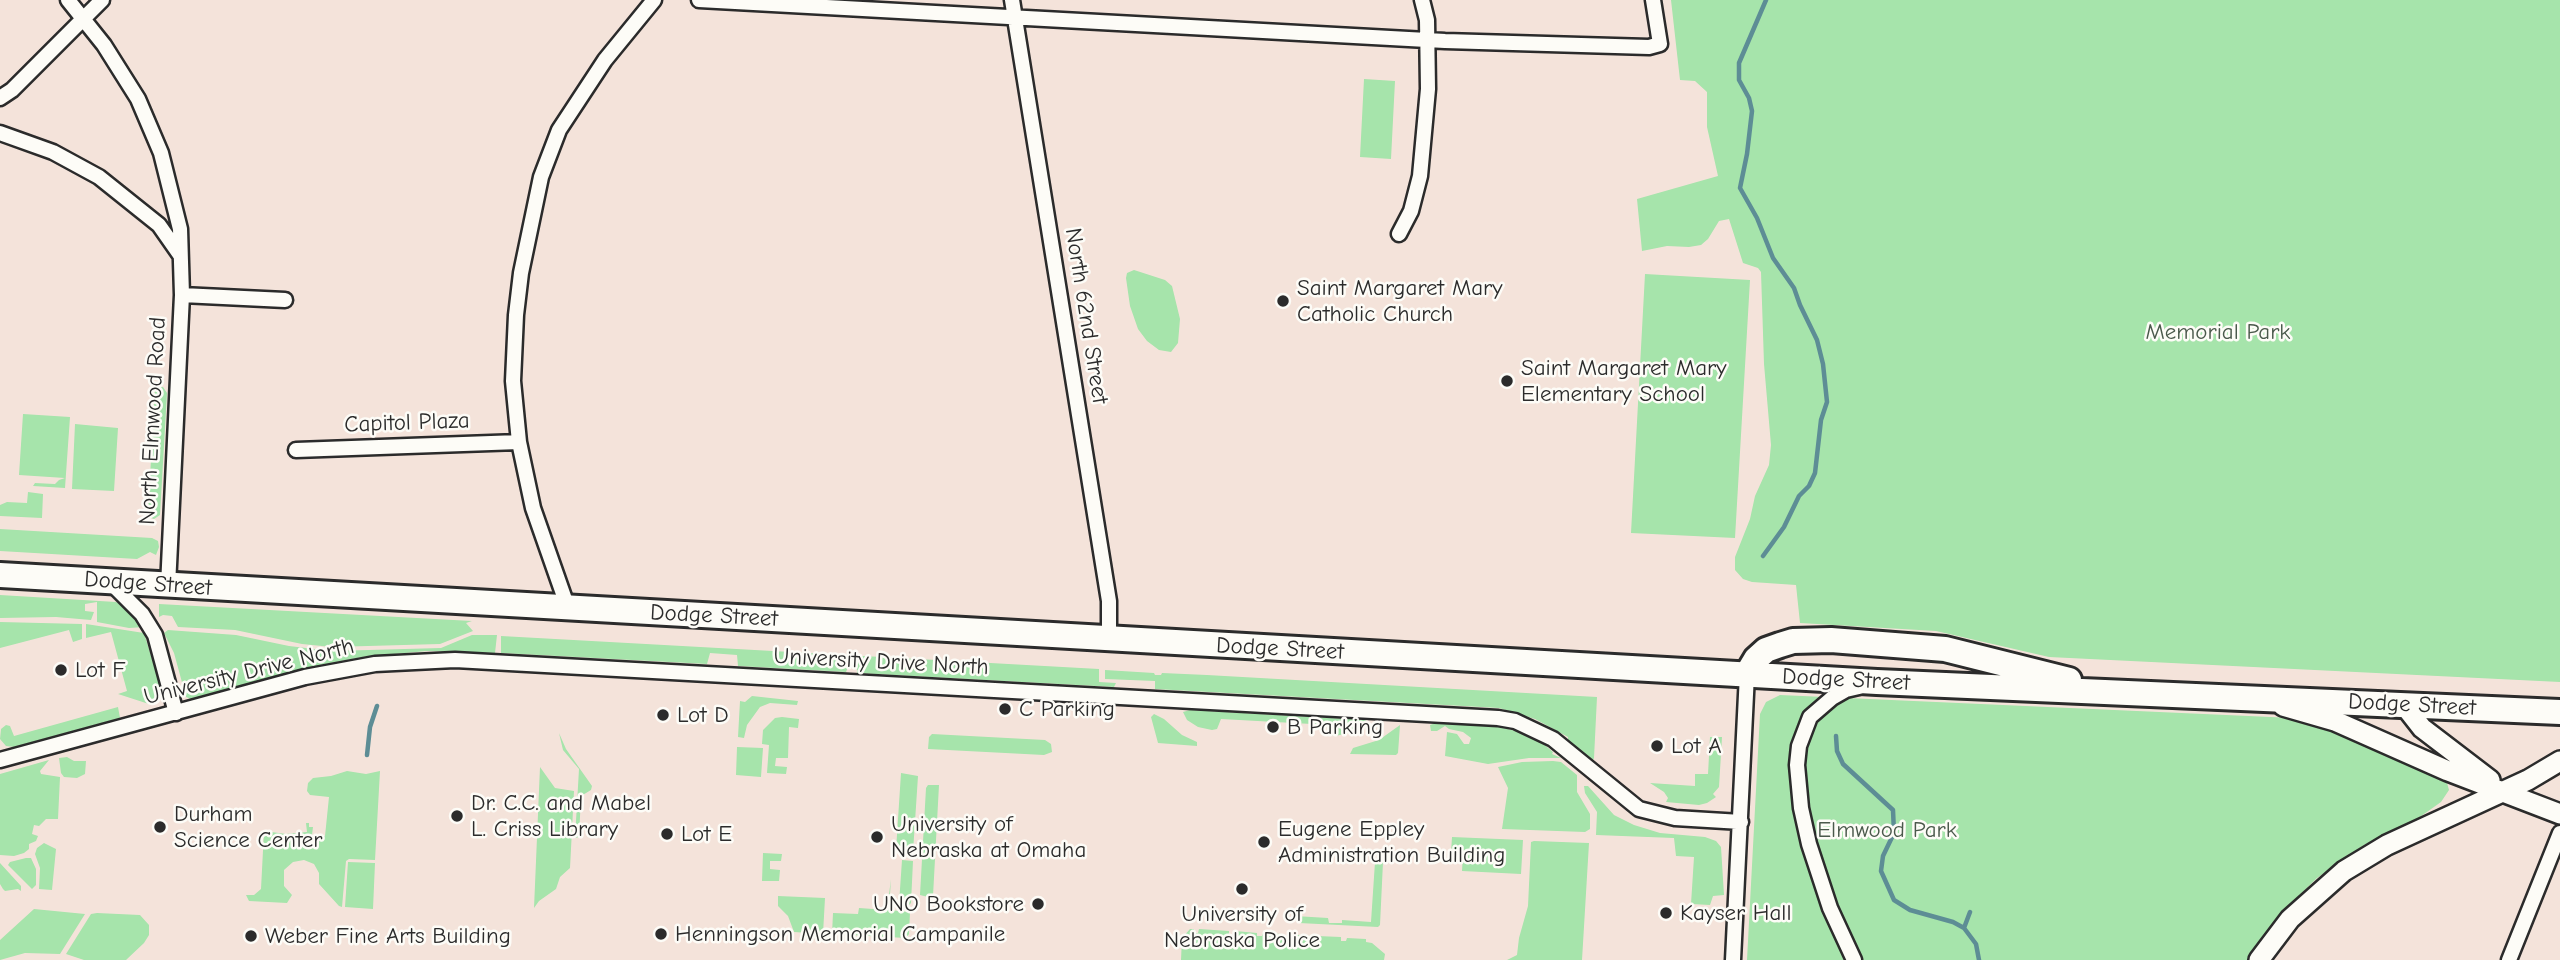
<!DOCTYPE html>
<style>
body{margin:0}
canvas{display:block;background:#f4e3da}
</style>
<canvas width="2560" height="960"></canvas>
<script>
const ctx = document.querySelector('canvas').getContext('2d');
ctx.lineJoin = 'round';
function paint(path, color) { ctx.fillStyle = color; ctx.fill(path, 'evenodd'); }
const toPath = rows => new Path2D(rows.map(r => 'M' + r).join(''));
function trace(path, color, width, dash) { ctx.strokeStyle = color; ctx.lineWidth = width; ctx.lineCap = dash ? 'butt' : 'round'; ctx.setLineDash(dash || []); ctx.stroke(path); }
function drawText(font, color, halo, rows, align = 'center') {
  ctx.font = font + ' "Comic Neue",sans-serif'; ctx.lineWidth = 5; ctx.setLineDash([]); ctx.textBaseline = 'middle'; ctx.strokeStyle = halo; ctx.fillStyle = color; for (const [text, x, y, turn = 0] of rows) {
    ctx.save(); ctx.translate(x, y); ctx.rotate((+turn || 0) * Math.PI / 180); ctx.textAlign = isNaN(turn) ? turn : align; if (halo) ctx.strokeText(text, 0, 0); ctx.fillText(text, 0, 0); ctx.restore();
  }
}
const green = toPath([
 [1671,0,2560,0,2560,682,2049,657,1936,631,1800,623,1796,585,1752,582,1743,579,1735,570,1735,557,1750,519,1755,496,1769,465,1771,445,1764,364,1761,272,1758,268,1743,263,1729,219,1719,221,1708,239,1701,245,1689,247,1667,246,1642,251,1637,199,1718,176,1707,127,1707,92,1695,81,1680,80],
 [1364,79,1395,81,1391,159,1360,157],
 [1134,270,1165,280,1172,286,1180,319,1178,343,1171,352,1159,350,1147,341,1138,329,1130,306,1126,278,1127,273],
 [1645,274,1750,280,1735,538,1631,533],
 [160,387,163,387,167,393,160,515,154,519,149,517,148,513,155,388],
 [23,414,70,417,65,488,33,486,35,483,55,484,59,480,65,478,19,475],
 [75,424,118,428,114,491,72,489],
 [28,492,43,494,42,518,0,516,0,505,7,502,27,503],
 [0,529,152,538,158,541,159,547,156,555,150,552,137,559,0,551],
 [0,595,116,602,125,607,145,627,129,628,97,622,97,602,85,604,85,611,94,612,91,620,56,617,0,618],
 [159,604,472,621,466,623,473,631,440,644,332,647,302,644,235,630,178,627,172,616,163,615,159,617],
 [0,622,82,624,82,639,73,642,69,630,0,648],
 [86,624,144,633,162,691,157,702,152,705,118,694,127,691,111,632,86,638],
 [168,630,236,635,289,646,332,651,441,648,472,635,497,635,495,653,427,651,362,657,306,668,191,699,186,697,174,653,164,633],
 [501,636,1099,669,1099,682,1116,683,1114,687,857,673,857,668,848,667,846,672,738,666,737,655,710,653,707,664,501,653],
 [1105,670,1154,673,1155,675,1161,675,1162,673,1207,675,1597,697,1594,758,1593,760,1568,741,1568,737,1535,719,1499,708,1155,689,1155,681,1105,679],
 [1780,695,2293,718,2316,721,2446,779,2449,790,2441,802,2417,819,2364,845,2317,878,2279,915,2247,960,1747,960,1760,714,1766,702],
 [752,696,798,701,797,705,770,703,760,707,747,725,744,738,738,737,740,701,745,702],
 [118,707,120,718,14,747,6,746,0,739,1,729,6,725,10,726,14,736],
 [1190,710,1366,720,1367,724,1363,730,1335,736,1331,735,1330,725,1221,719,1217,729,1212,730,1198,727,1187,720,1183,712],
 [1154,714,1164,719,1182,735,1197,742,1197,746,1158,743,1151,717],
 [782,717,799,719,798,728,789,727,788,758,776,758,775,766,787,767,786,774,767,773,769,745,762,744,763,730,775,718],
 [1436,723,1496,726,1516,731,1540,741,1553,752,1552,754,1561,758,1529,758,1488,764,1445,756,1447,732,1457,734,1464,744,1469,744,1471,738,1463,732,1449,729,1445,726,1437,731,1431,731,1430,725],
 [1400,725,1398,753,1396,755,1350,754,1353,748,1379,740],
 [559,733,566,749,592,786,591,790,581,796,579,837,575,838,579,769,563,750],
 [932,734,1045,740,1051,744,1052,752,1044,755,928,749,929,737],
 [1710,737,1722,737,1719,787,1713,794,1716,797,1707,803,1699,805,1666,802,1668,798,1664,792,1650,783,1695,786,1695,774,1708,774],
 [737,747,763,748,761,777,736,775],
 [67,757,74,761,86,761,85,774,77,778,64,777,61,773,59,758],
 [49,760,40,771,41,774,60,777,58,819,46,819,39,826,34,825,32,834,38,836,36,841,29,844,29,849,24,853,14,856,0,855,0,774],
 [1553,761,1561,762,1577,775,1577,792,1590,814,1590,829,1585,832,1502,829,1508,788,1498,767,1522,762],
 [540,767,555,788,574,791,570,868,560,877,556,889,539,901,534,908],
 [347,771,366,774,380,771,375,860,349,859,346,861,342,907,339,906,319,884,319,873,314,864,304,860,293,862,284,870,284,886,292,895,287,903,249,901,246,895,254,895,261,889,264,831,286,834,307,832,306,823,309,823,309,827,313,827,312,835,325,836,329,797,310,795,307,791,308,783,313,778,331,776],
 [901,773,918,776,913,852,896,850],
 [928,785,939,785,933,896,928,897,920,895,926,788],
 [1584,786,1588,786,1614,815,1634,825,1660,833,1705,837,1716,841,1721,847,1724,895,1713,896,1710,905,1691,904,1694,857,1676,856,1674,838,1596,835,1597,812,1585,793],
 [1452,837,1523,840,1521,874,1462,871,1463,854,1451,853],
 [1534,841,1589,843,1582,960,1507,960,1517,955,1519,938,1528,906,1531,842],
 [44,843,56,849,52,890,39,889,40,868,35,854,37,848],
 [763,853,782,854,781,861,770,861,770,869,780,870,779,881,762,881],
 [26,858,31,858,36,869,36,885,32,889,8,865,10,862],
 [902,860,913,861,911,903,909,905,899,904],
 [348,862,375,863,373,909,345,907],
 [1375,862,1383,862,1380,925,1378,927,1299,923,1295,920,1295,916,1328,918,1329,923,1342,923,1342,920,1371,922],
 [0,863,21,886,21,891,18,889,5,891,3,889,0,884],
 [891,879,889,910,910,912,909,934,906,938,832,934,833,913,858,914,859,908,887,910],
 [778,896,825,898,823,934,794,932,788,916,778,906],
 [34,909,85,914,60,954,25,953,0,960,0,940],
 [97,913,140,915,149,925,149,935,144,943,126,960,84,960,66,954,91,914],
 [1190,929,1194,929,1194,933,1198,933,1199,929,1229,931,1229,935,1234,935,1235,931,1257,933,1257,936,1262,936,1263,933,1282,934,1283,938,1287,938,1288,934,1311,936,1312,939,1317,939,1317,936,1341,937,1341,941,1346,941,1347,938,1366,939,1366,942,1372,943,1385,954,1384,960,1181,960,1182,938]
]);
const stream = toPath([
 [1763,556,1784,527,1799,496,1809,486,1815,473,1821,420,1827,402,1823,364,1817,340,1800,305,1794,288,1773,258,1757,218,1740,188,1747,154,1752,111,1749,98,1739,80,1739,63,1766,0],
 [1836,736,1837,751,1843,764,1893,810,1894,833,1883,856,1881,871,1894,900,1910,910,1953,922,1964,928,1976,944,1979,960],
 [367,755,370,727,377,706],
 [1964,928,1970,912]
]);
const street = toPath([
 [68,0,104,45,138,99,161,153,180,229,182,295,168,586],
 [699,0,1445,41,1649,47,1660,44,1653,0],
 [1012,0,1109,601,1109,639],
 [0,98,12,90,102,0],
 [0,133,53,152,99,177,159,225,180,255],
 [1399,234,1411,211,1420,176,1428,89,1427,20,1422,0],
 [182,295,285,300],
 [296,450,519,442],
 [110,582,142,614,155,635,176,713],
 [568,608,533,508,519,442,513,381,516,315,521,273,541,177,559,130,605,60,654,0],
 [0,760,305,677,375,664,455,660,1498,718,1515,721,1553,739,1639,809,1675,818,1741,822],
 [1733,960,1747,674],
 [1854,960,1830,908,1809,844,1801,808,1797,765,1799,746,1810,717,1832,698,1846,690,1859,687],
 [2509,960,2560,833]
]);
const secondary = toPath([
 [2404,705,2422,728,2490,780],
 [2283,706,2335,721,2448,771,2560,814],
 [2259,960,2290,919,2344,871,2387,845,2528,780,2560,761]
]);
const highway = toPath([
 [0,575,1877,682,2560,712],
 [1747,674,1756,659,1766,650,1780,645,1793,641,1831,640,1945,649,2069,680]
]);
const markers = [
 [1283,301,7,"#2b2b2b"],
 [1507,381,7,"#2b2b2b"],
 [61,670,7,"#2b2b2b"],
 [1005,709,7,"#2b2b2b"],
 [663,715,7,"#2b2b2b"],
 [1273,727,7,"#2b2b2b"],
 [1657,746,7,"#2b2b2b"],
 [457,816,7,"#2b2b2b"],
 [160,827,7,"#2b2b2b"],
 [667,834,7,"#2b2b2b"],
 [877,837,7,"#2b2b2b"],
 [1264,842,7,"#2b2b2b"],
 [1242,889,7,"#2b2b2b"],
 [1038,904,7,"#2b2b2b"],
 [1666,913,7,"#2b2b2b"],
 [661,934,7,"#2b2b2b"],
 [251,936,7,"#2b2b2b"]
];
const poiNames = [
 ["Saint Margaret Mary",1297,288],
 ["Catholic Church",1297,314],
 ["Saint Margaret Mary",1521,368],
 ["Elementary School",1521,394],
 ["Lot F",75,670],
 ["C Parking",1019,709],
 ["Lot D",677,715],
 ["B Parking",1287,727],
 ["Lot A",1671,746],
 ["Dr. C.C. and Mabel",471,803],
 ["L. Criss Library",471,829],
 ["Durham",174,814],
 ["Science Center",174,840],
 ["University of",891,824],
 ["Nebraska at Omaha",891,850],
 ["Eugene Eppley",1278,829],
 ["Administration Building",1278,855],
 ["Lot E",681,834],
 ["UNO Bookstore",1024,904,"right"],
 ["Kayser Hall",1680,913],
 ["University of",1242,914,"center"],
 ["Nebraska Police",1242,940,"center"],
 ["Henningson Memorial Campanile",675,934],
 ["Weber Fine Arts Building",265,936]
];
const streetNames = [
 ["North 62nd Street",1086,316,81],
 ["North Elmwood Road",153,421,-87],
 ["Capitol Plaza",407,423,-2],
 ["Dodge Street",148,584,4],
 ["Dodge Street",714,616,3],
 ["Dodge Street",1280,649,3],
 ["University Drive North",881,662,3],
 ["University Drive North",249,672,-14],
 ["Dodge Street",1846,680,3],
 ["Dodge Street",2412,705,3]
];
const parkNames = [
 ["Memorial Park",2218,332],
 ["Elmwood Park",1887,830]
];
paint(green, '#a6e4ab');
trace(stream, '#5d8d95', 4.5);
trace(street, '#2b2b2b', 19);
trace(secondary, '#2b2b2b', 24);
trace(highway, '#2b2b2b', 30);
trace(street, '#fdfcf7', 14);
trace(secondary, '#fdfcf7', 19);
trace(highway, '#fdfcf7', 24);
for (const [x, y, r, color] of markers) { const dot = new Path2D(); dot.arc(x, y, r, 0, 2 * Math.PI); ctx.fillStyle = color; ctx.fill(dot); trace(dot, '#fdfcf7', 2.5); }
drawText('23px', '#2b2b2b', '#fdfcf7', poiNames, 'left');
drawText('23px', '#2b2b2b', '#fdfcf7', streetNames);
drawText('23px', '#4a594b', '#fdfcf7', parkNames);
</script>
